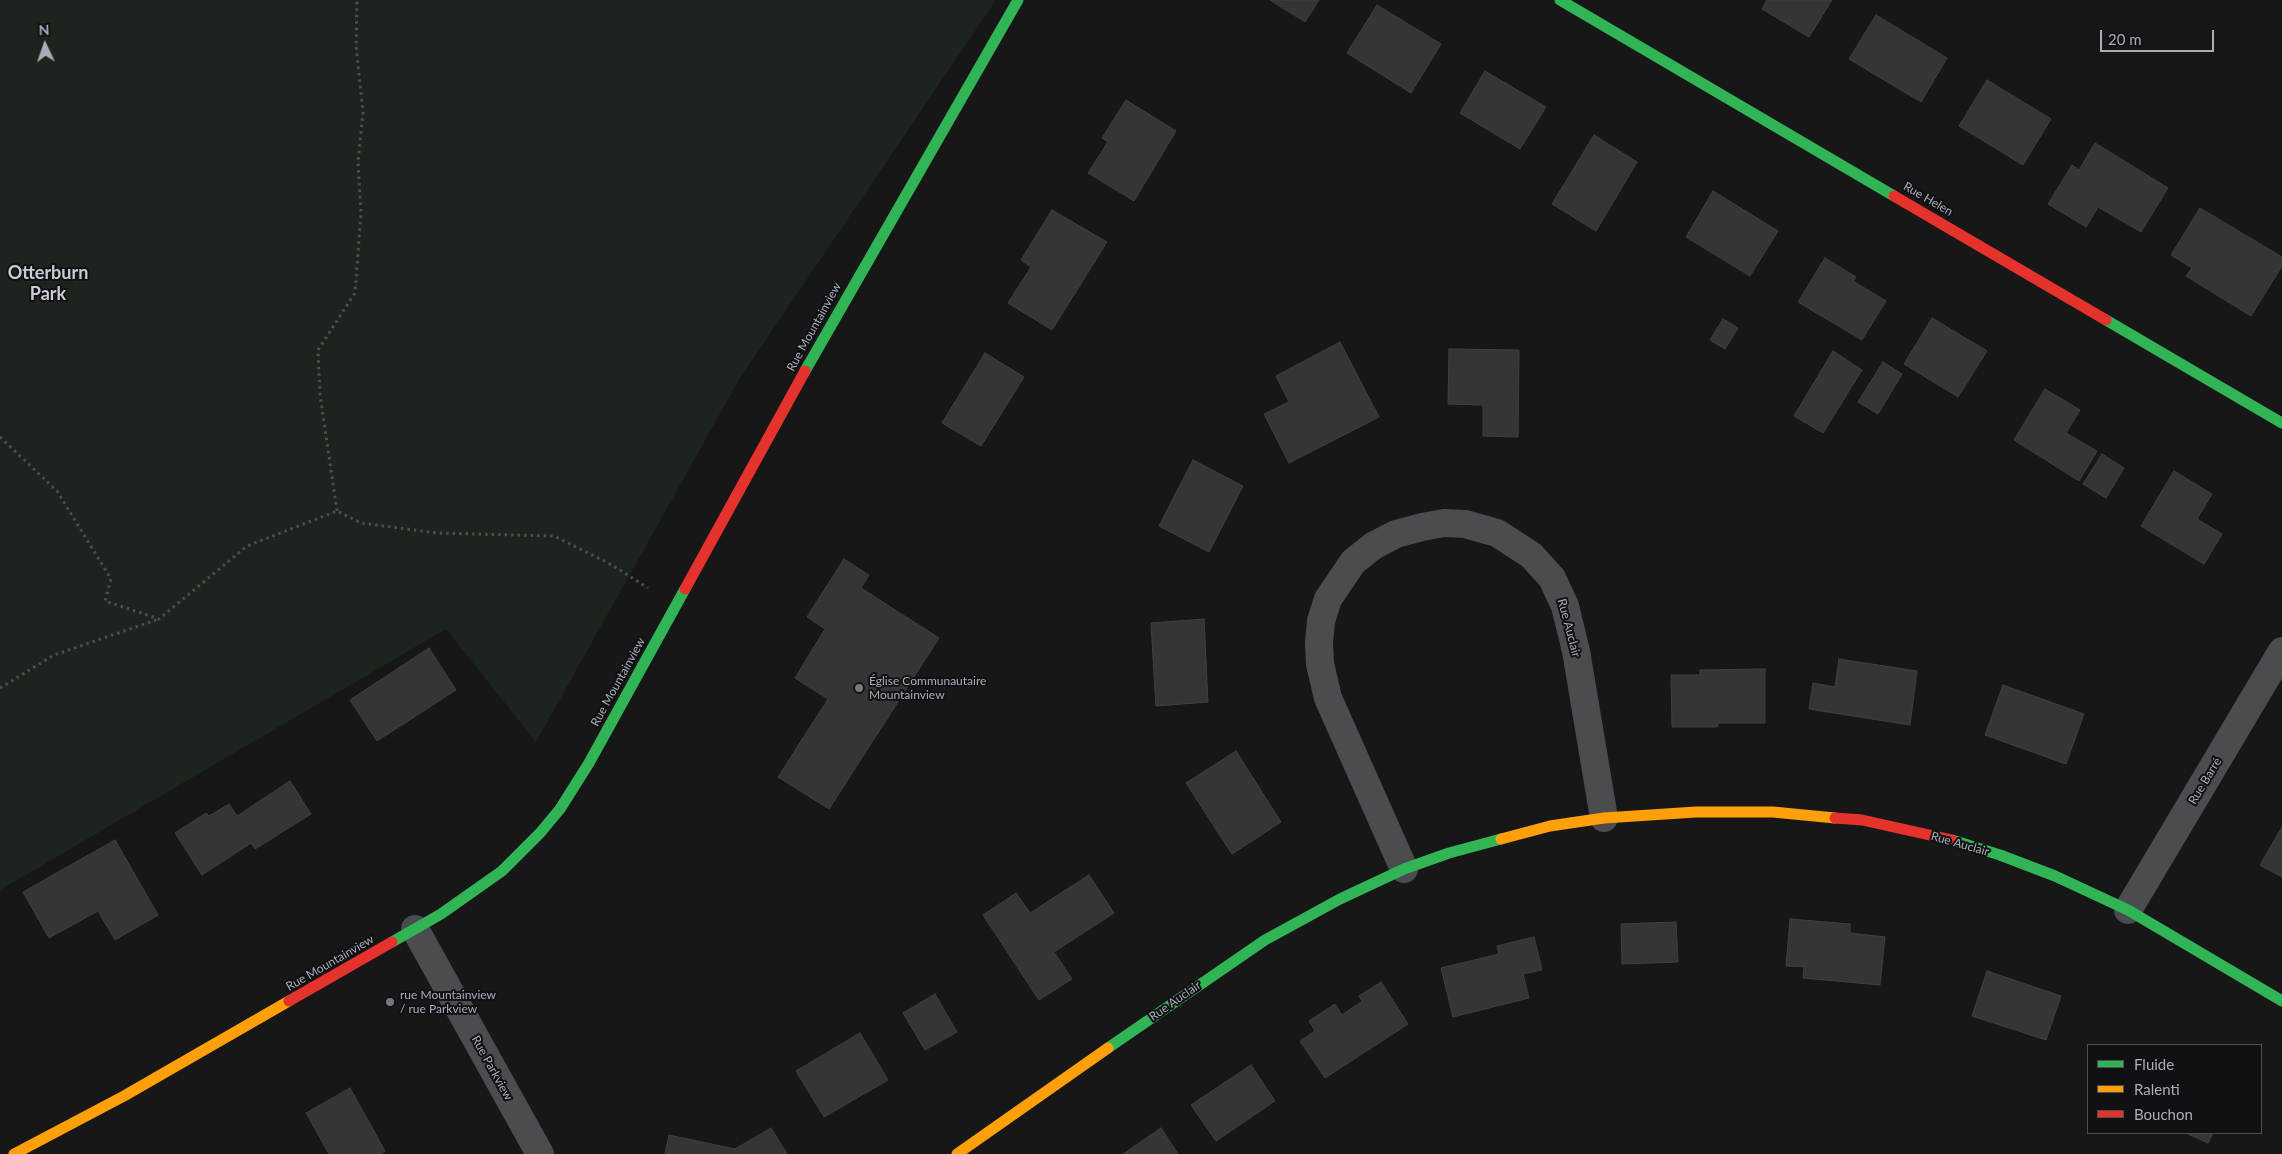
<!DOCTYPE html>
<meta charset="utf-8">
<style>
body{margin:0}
#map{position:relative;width:2282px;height:1154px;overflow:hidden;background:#171717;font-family:Lato,sans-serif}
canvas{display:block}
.legend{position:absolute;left:2087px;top:1044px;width:175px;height:90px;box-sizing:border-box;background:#111113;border:1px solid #4d4f55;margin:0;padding:6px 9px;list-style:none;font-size:15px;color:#a8adb8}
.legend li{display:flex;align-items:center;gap:10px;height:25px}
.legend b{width:25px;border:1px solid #4d4f55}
.north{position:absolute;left:20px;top:20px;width:50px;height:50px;-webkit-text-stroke:4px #111113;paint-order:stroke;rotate:357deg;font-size:14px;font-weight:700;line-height:20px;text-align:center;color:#a8adb8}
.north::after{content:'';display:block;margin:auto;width:18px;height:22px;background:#a8adb8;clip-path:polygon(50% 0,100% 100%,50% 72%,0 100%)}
.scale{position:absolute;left:2100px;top:30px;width:114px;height:22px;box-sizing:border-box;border:2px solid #a8adb8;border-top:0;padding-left:6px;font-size:15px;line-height:18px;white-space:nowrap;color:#a8adb8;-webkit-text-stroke:4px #111113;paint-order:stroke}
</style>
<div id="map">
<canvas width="2282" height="1154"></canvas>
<ul class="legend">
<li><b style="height:6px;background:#30b455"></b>Fluide</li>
<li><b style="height:6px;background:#ff9f0a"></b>Ralenti</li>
<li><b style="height:6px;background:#e5322d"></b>Bouchon</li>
</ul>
<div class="north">N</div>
<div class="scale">20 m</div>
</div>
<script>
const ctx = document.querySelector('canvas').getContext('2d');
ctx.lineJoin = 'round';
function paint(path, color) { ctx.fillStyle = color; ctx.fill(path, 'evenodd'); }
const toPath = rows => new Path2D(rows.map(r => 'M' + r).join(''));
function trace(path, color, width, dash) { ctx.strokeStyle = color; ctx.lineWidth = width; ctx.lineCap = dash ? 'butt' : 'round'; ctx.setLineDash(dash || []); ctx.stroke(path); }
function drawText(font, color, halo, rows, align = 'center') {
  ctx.font = font + ' Lato,sans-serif'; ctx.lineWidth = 4; ctx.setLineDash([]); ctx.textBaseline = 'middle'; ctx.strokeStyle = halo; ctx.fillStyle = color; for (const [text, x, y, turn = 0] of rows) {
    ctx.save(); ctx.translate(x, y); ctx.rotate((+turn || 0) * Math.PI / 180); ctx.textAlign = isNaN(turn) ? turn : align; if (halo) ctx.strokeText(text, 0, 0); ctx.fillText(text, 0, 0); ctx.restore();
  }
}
const green = toPath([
 [0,0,996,0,740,378,536,742,446,629,0,890]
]);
const building = toPath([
 [1270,0,1319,0,1305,22,1270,0],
 [1767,0,1832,0,1809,37,1762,9,1767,0],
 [1377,5,1441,44,1411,93,1347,53,1377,5],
 [1876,15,1947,58,1921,102,1849,59,1876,15],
 [1485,71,1546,107,1520,149,1460,113,1485,71],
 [1987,80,2051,119,2023,165,1959,126,1987,80],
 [1126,100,1176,131,1134,201,1088,173,1108,142,1102,138,1126,100],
 [1594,135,1637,162,1596,231,1552,204,1594,135],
 [2095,143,2168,188,2141,232,2098,207,2086,227,2048,204,2072,165,2079,170,2095,143],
 [1713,191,1778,231,1750,276,1686,237,1713,191],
 [2200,208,2282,257,2282,266,2251,316,2186,276,2192,268,2171,255,2200,208],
 [1052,210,1107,242,1052,330,1008,303,1031,267,1021,260,1052,210],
 [1825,258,1856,277,1853,281,1886,301,1862,340,1798,302,1825,258],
 [1932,318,1987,351,1958,397,1904,364,1932,318],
 [1723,319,1738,328,1725,349,1710,340,1723,319],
 [1340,342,1379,417,1289,463,1264,414,1289,402,1276,376,1340,342],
 [1449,349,1519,350,1518,437,1483,436,1483,405,1448,404,1449,349],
 [1833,351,1862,370,1823,433,1794,416,1833,351],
 [985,353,1024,377,981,446,942,423,985,353],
 [1883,362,1902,374,1878,414,1858,402,1883,362],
 [2045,389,2080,410,2066,433,2097,451,2079,481,2014,440,2045,389],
 [2102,454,2124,468,2106,498,2083,484,2102,454],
 [1193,460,1243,486,1209,552,1159,526,1193,460],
 [2174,471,2212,494,2197,519,2222,534,2204,564,2141,526,2174,471],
 [844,559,869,575,861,588,939,638,829,809,778,777,828,699,795,678,825,629,807,617,844,559],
 [1204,619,1208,702,1156,706,1151,623,1204,619],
 [429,648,456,690,377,741,350,700,429,648],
 [1839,659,1917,671,1910,725,1809,709,1813,683,1835,687,1839,659],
 [1765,669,1765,723,1718,723,1717,727,1672,727,1671,675,1700,675,1700,670,1765,669],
 [2003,685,2084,714,2066,764,1985,735,2003,685],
 [1236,751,1281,822,1232,854,1186,783,1236,751],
 [290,781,311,814,255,849,251,843,202,875,175,833,206,813,209,816,229,804,237,816,290,781],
 [2282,827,2282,877,2260,865,2282,827],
 [115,840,158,915,115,940,98,911,49,938,23,892,115,840],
 [1089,875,1114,913,1054,952,1072,979,1039,1000,983,915,1016,893,1030,913,1089,875],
 [1790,919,1850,924,1850,933,1885,937,1880,985,1803,978,1804,967,1786,966,1790,919],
 [1676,922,1678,962,1622,964,1621,924,1676,922],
 [1534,937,1542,970,1523,974,1529,998,1453,1017,1441,968,1499,954,1497,946,1534,937],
 [1987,971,2061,996,2046,1040,1972,1016,1987,971],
 [1381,982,1408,1024,1325,1078,1300,1041,1315,1031,1309,1021,1335,1004,1342,1015,1362,1001,1359,996,1381,982],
 [935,994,957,1032,925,1050,903,1013,935,994],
 [860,1033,888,1080,824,1117,796,1071,860,1033],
 [1251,1065,1275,1101,1216,1141,1191,1105,1251,1065],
 [350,1088,385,1151,380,1154,329,1154,306,1113,350,1088],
 [771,1128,787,1154,665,1154,669,1135,735,1149,771,1128],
 [1161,1128,1178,1154,1123,1154,1161,1128],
 [2186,1133,2213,1133,2208,1143,2186,1133]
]);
const path = toPath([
 [0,437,57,491,111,579,105,601,159,619,247,546,337,511,361,523,437,533,554,536,612,565,648,588],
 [337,511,320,395,318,350,355,293,361,212,358,163,363,112,356,45,357,0],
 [0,688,54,655,159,619]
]);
const street = toPath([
 [1404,869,1328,698,1320,664,1319,643,1321,621,1328,599,1353,562,1373,546,1396,534,1422,527,1444,523,1465,524,1497,533,1531,555,1552,578,1565,606,1576,651,1604,818],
 [2128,910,2282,651],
 [415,929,540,1154]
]);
const fast = toPath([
 [1560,0,1894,196],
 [2106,320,2282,423],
 [805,371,1018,0],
 [1952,840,2000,855,2055,876,2128,910,2282,1001],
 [392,942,441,914,502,871,540,833,560,809,589,763,685,589],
 [1108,1048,1265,940,1340,899,1404,869,1449,853,1501,839]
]);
const slow = toPath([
 [1501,839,1550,826,1604,818,1696,812,1773,812,1835,818],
 [14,1154,124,1096,289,1001],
 [957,1154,1108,1048]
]);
const jam = toPath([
 [1894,196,2106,320],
 [685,589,805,371],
 [1835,818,1862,820,1952,840],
 [289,1001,392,942]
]);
const markers = [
 [859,688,5,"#757880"],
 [390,1002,5,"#757880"]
];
const streetNames = [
 ["Rue Helen",1928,199,30],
 ["Rue Mountainview",814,327,-61],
 ["Rue Auclair",1569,628,75],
 ["Rue Mountainview",618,682,-61],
 ["Rue Barré",2205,781,-59],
 ["Rue Auclair",1960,844,16],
 ["Rue Mountainview",330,963,-30],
 ["Rue Auclair",1175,1001,-35],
 ["Rue Parkview",492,1068,61]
];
const poiNames = [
 ["Église Communautaire",869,681],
 ["Mountainview",869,695],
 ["rue Mountainview",400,995],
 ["/ rue Parkview",400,1009]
];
const districtNames = [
 ["Otterburn",48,273],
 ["Park",48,294]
];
paint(green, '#1d241e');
paint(building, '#353536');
trace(building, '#3f4043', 1);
trace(path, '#4d4e52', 3, [2.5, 4]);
trace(street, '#4b4c50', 28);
trace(fast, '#30b455', 11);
trace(slow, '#ff9f0a', 11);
trace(jam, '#e5322d', 11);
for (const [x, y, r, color] of markers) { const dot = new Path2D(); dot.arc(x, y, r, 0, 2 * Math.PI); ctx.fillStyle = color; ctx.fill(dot); trace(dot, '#111113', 2); }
drawText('12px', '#a8adb8', '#111113', streetNames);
drawText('12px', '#a8adb8', '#111113', poiNames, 'left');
drawText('bold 18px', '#c9ccd4', '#111113', districtNames);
</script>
